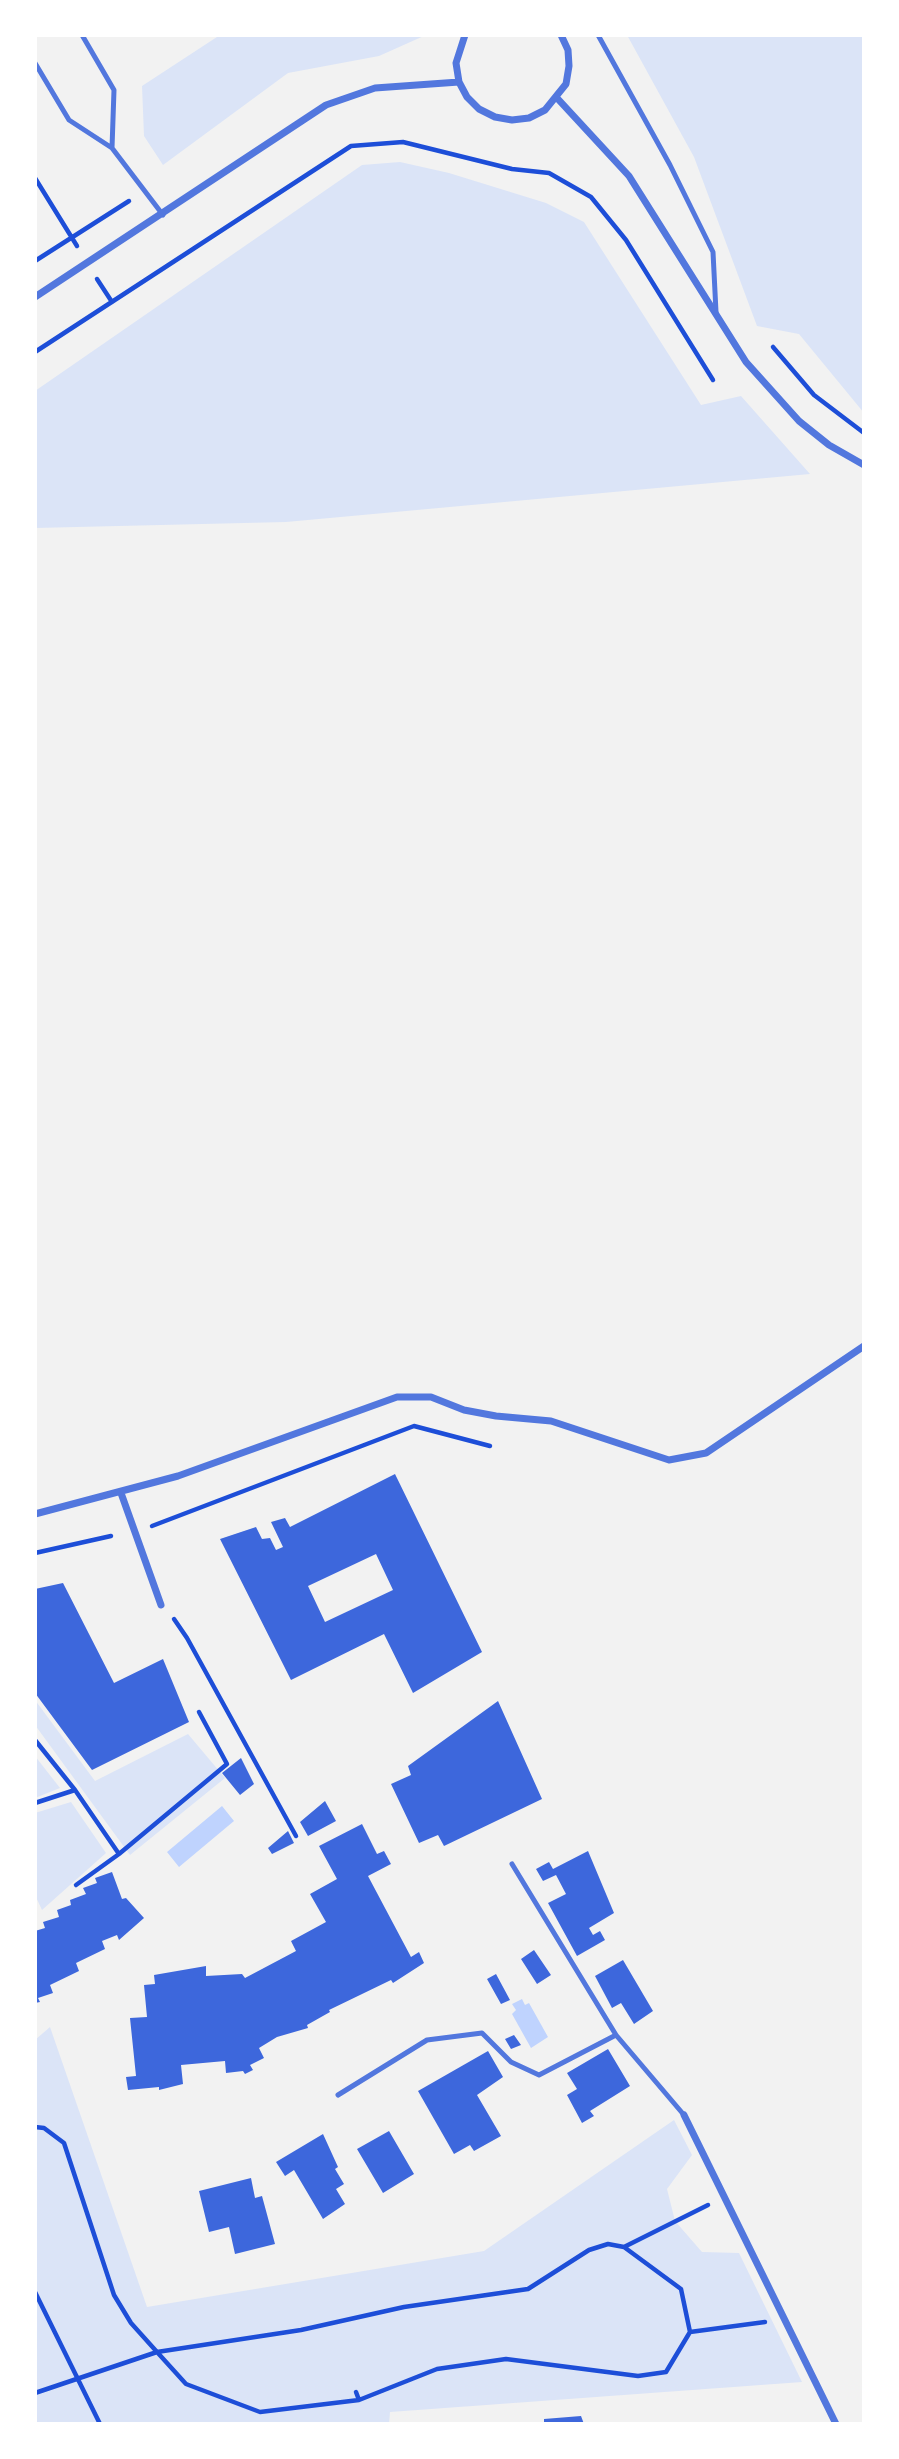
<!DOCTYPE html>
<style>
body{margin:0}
#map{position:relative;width:899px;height:2459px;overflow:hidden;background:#f2f2f2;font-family:"Source Sans 3",sans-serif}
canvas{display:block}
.frame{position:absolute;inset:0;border:37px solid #fff;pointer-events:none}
</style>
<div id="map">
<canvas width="899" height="2459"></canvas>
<div class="frame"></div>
</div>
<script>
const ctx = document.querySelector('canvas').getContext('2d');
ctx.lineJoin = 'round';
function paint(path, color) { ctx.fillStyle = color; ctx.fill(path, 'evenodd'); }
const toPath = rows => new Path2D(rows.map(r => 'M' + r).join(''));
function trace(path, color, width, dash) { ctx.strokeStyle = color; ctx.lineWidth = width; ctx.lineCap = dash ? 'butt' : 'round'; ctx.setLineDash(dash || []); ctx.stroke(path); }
const green = toPath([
 [220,35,426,35,379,56,288,73,163,165,144,136,142,86],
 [627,35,864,35,864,413,799,334,757,326,694,157],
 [400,162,449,173,546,203,584,222,701,405,741,396,810,474,286,522,35,528,35,391,362,165],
 [35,1700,95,1781,188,1734,225,1778,130,1855,35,1725],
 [35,1756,60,1788,35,1798],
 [71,1802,106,1853,42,1910,35,1895,35,1813],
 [50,2027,147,2307,484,2251,674,2120,692,2155,667,2189,675,2221,702,2252,739,2253,802,2382,390,2412,389,2424,35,2424,35,2040]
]);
const water = toPath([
 [222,1806,234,1821,179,1867,167,1852],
 [522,1999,525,2005,529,2003,548,2037,531,2048,512,2014,516,2010,512,2004]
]);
const building = toPath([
 [395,1474,482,1652,413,1693,384,1634,291,1680,220,1539,256,1527,262,1539,270,1538,276,1550,283,1547,271,1522,285,1518,290,1527],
 [376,1554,393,1590,325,1622,308,1586],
 [63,1583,114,1683,163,1659,189,1722,92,1770,35,1693,35,1589],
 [498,1701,542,1799,444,1846,438,1835,419,1843,391,1784,411,1775,408,1766],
 [241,1758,254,1784,240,1795,222,1773],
 [325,1801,336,1821,308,1836,300,1822],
 [362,1824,377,1854,384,1851,391,1864,368,1876,411,1957,419,1952,424,1963,393,1983,391,1980,329,2010,330,2012,307,2025,308,2028,277,2037,259,2048,264,2058,250,2065,253,2070,245,2074,243,2071,226,2073,225,2061,181,2065,183,2084,159,2090,159,2087,128,2090,126,2077,136,2076,130,2018,147,2017,144,1985,155,1984,154,1975,206,1966,206,1976,242,1974,245,1978,296,1951,291,1941,326,1922,310,1894,337,1879,319,1846],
 [288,1831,294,1843,272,1854,268,1848],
 [588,1851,614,1913,589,1928,593,1935,600,1931,605,1940,577,1956,548,1903,566,1894,556,1875,543,1881,536,1869,549,1862,553,1869],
 [112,1872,122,1899,126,1898,144,1918,119,1940,117,1935,102,1941,105,1949,76,1963,79,1971,50,1985,53,1993,38,1998,40,2002,35,2003,35,1931,45,1928,43,1922,59,1917,57,1910,71,1905,70,1900,86,1894,83,1888,97,1883,95,1878],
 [534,1950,551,1975,537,1984,521,1959],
 [623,1960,653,2011,634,2024,621,2003,612,2008,595,1976],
 [496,1974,510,2000,501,2004,487,1979],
 [514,2035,521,2045,511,2049,505,2039],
 [608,2049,630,2086,590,2111,594,2116,582,2123,567,2095,577,2089,567,2073],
 [488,2051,503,2077,477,2095,501,2136,474,2151,470,2145,454,2154,418,2091],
 [389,2131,414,2174,383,2193,357,2149],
 [323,2134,338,2167,335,2169,344,2184,336,2189,345,2204,323,2219,294,2170,285,2176,276,2162],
 [251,2178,255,2198,262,2196,275,2244,235,2254,229,2227,209,2232,199,2191],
 [581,2416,584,2424,544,2424,544,2419]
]);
const path = toPath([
 [35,178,77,246],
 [35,261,129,201],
 [97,279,112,302],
 [773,347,814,395,864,433],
 [35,352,351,146,403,142,512,169,549,173,591,197,626,240,713,380],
 [152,1526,414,1426,490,1446],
 [35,1553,111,1536],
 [174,1619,187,1638,296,1836],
 [35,1740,75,1790,119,1854,227,1764,199,1712],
 [35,1803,75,1790],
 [76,1885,119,1854],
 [35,2127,44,2128,64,2143,114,2295,131,2323,157,2352,301,2330,404,2307,528,2289,589,2250,608,2244,624,2247,681,2289,690,2332,765,2322],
 [624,2247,708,2205],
 [35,2292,100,2424],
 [356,2392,359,2400],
 [35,2393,157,2352,186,2384,260,2412,359,2400,437,2369,506,2359,638,2376,666,2372,690,2332]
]);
const service = toPath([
 [82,35,114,90,112,148,163,215],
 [598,35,670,165,713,252,716,312],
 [35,63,69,120,112,148],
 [512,1864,616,2035,684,2115],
 [338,2095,427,2040,482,2033,511,2062,539,2075,616,2035]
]);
const minor = toPath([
 [465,35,456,63,459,82,467,97,479,109,495,117,512,120,529,118,545,110,566,84,569,66,568,50,561,35],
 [557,98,629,176,746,362,799,421,829,445,864,465],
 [35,297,326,105,375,88,459,82],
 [121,1493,161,1605],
 [35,1514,178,1476,397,1397,431,1397,464,1410,496,1416,551,1421,669,1460,706,1453,864,1346],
 [684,2115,836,2424]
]);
paint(green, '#dbe4f7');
paint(water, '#bfd3fe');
paint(building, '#3d67dc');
trace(path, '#1d4ed8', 4.5);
trace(service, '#5277de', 5);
trace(minor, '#5277de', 7);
</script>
